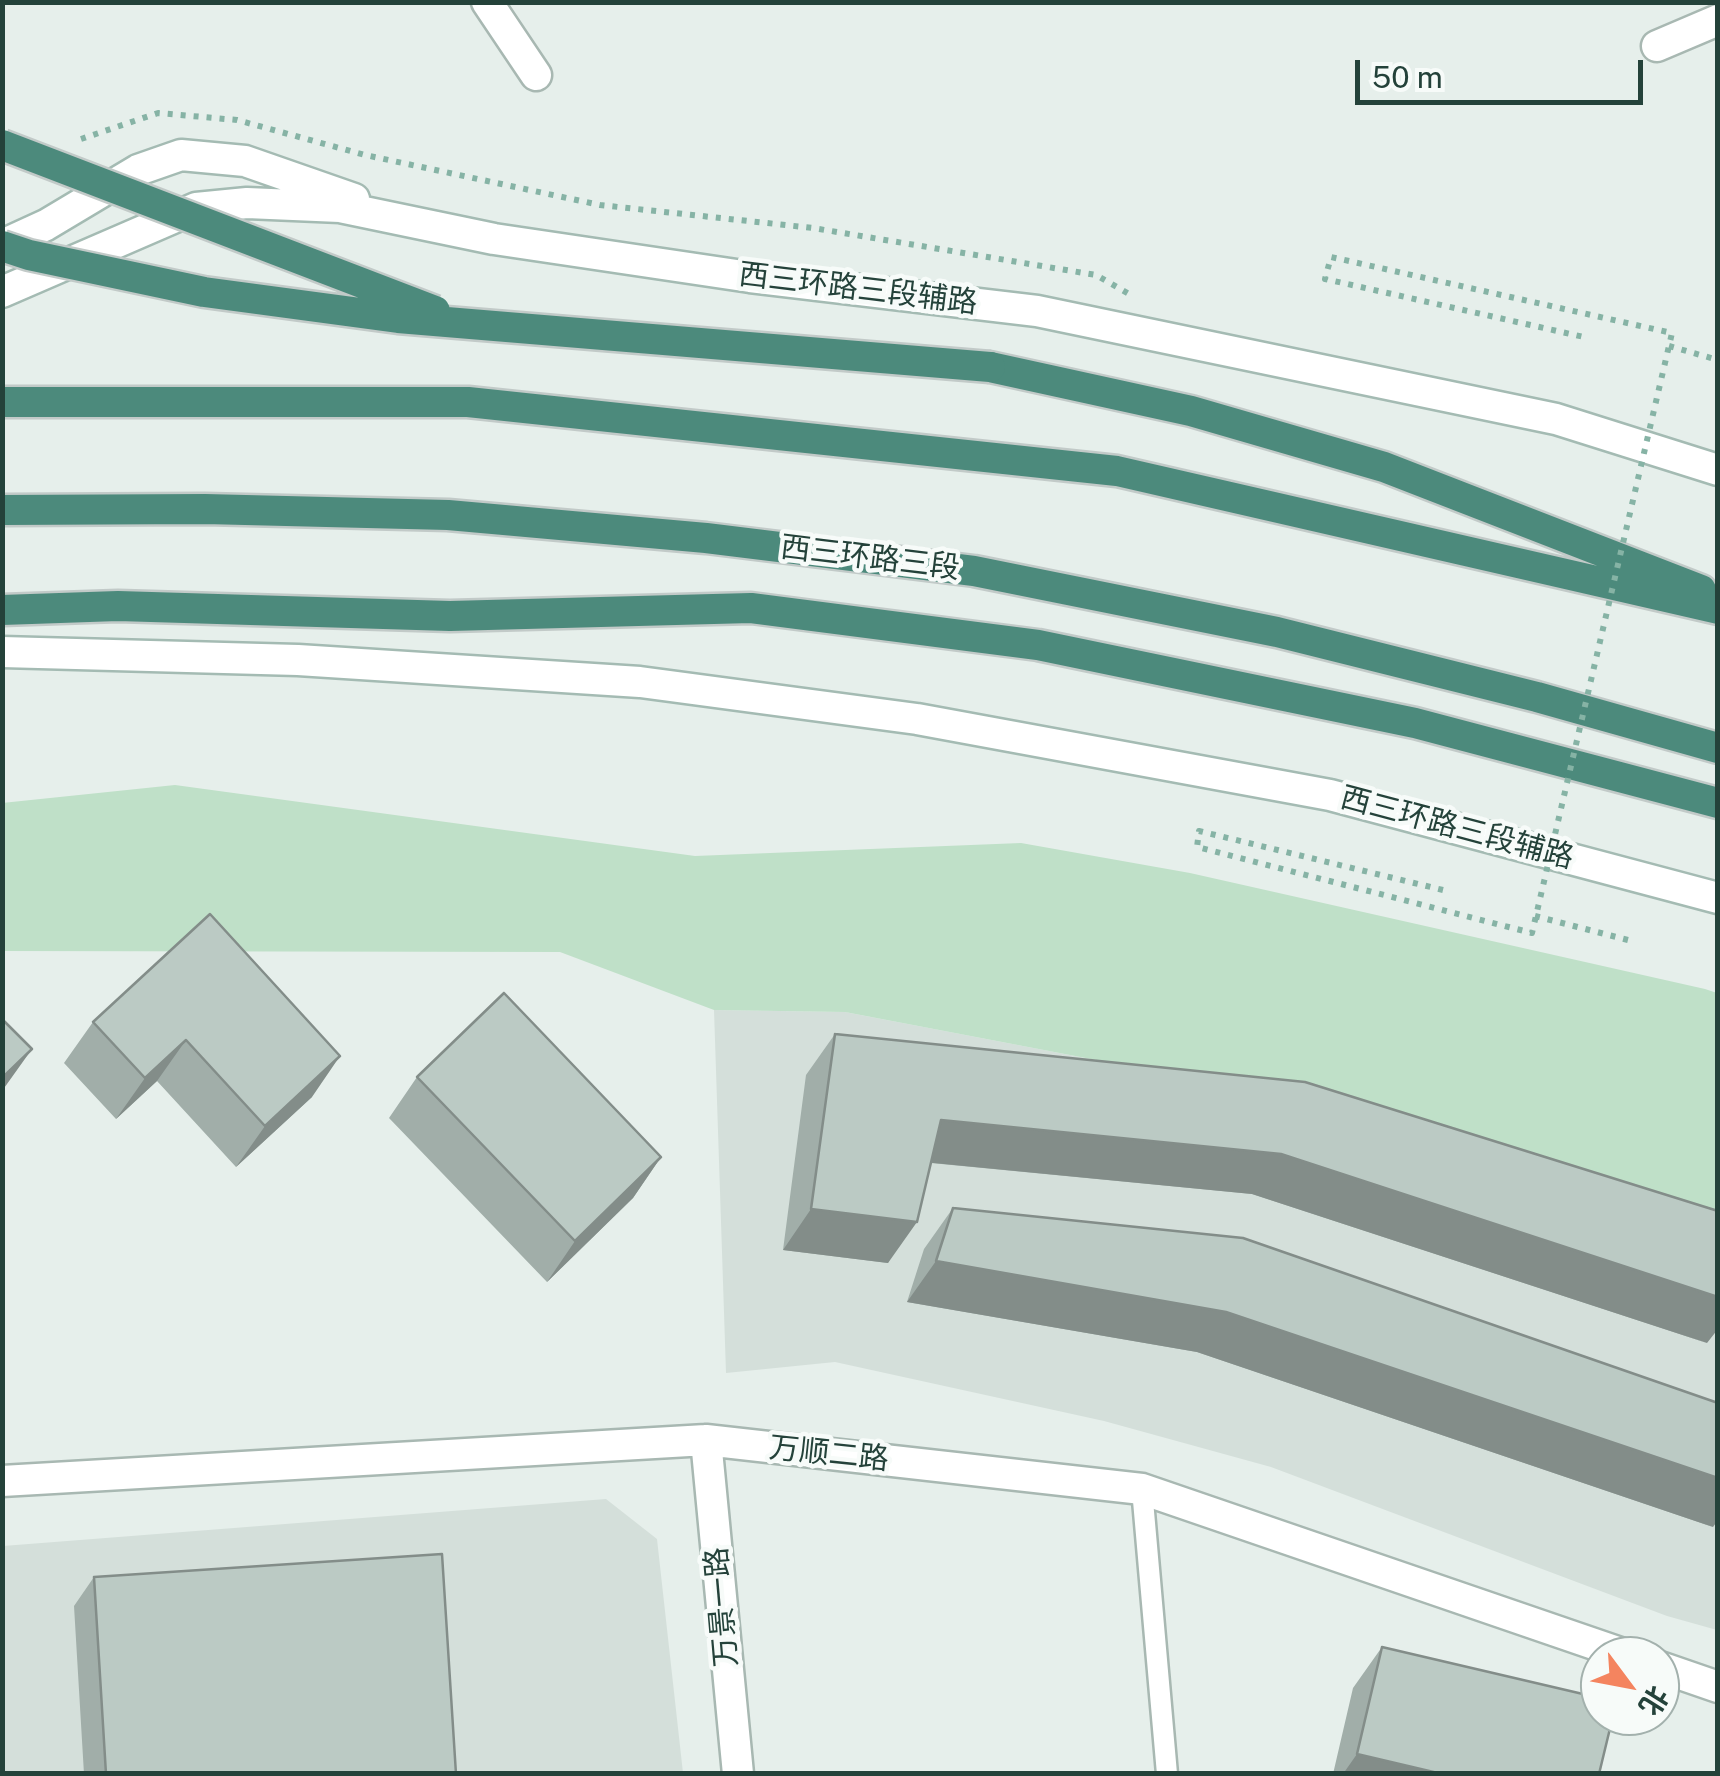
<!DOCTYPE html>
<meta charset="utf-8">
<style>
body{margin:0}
#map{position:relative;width:1720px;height:1776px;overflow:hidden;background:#e6efeb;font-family:"Public Sans","Noto Sans SC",sans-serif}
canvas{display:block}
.frame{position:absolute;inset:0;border:5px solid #24423a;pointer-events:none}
.north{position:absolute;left:1580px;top:1636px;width:100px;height:100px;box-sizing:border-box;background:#f7fbf9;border:2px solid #a3b1ad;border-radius:50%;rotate:122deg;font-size:28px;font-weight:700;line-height:40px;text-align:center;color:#24423a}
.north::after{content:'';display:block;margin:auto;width:35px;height:45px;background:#f4845f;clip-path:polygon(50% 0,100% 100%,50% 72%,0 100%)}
.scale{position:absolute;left:1355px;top:60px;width:288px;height:45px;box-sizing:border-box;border:5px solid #24423a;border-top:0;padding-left:12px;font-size:30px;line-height:35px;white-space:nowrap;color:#24423a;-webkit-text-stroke:8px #f7fbf9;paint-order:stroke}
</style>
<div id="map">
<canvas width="1720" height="1776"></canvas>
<div class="frame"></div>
<div class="north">北</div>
<div class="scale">50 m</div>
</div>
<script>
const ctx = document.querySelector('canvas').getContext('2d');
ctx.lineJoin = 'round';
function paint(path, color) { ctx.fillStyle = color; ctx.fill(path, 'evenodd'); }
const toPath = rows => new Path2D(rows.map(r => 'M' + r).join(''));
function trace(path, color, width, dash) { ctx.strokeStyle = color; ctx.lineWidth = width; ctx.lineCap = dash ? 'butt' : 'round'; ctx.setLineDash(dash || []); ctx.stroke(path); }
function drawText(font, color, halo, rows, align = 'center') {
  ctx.font = font + ' "Public Sans","Noto Sans SC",sans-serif'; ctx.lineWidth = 9; ctx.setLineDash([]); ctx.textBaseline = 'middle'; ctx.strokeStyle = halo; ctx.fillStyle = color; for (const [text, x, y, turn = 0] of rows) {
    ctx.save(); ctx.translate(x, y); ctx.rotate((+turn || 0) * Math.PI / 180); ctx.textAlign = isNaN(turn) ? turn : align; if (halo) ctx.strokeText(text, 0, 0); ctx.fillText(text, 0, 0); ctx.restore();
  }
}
const built = toPath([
 [714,1010,845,1012,1269,1093,1717,1232,1717,1630,1667,1616,1271,1467,1104,1421,835,1362,726,1373],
 [606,1499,657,1539,683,1773,3,1774,3,1546]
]);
const green = toPath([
 [175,785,695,856,1021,843,1190,873,1705,989,1717,993,1717,1232,1269,1093,845,1012,714,1010,560,952,3,951,2,803]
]);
const path = toPath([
 [81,139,158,113,237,120,365,155,600,205,813,228,1096,275,1129,294],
 [1669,346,1718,360],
 [1535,916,1628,940]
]);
const service = toPath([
 [1142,1489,1167,1774]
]);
const minor = toPath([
 [487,2,536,75],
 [1657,46,1718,20],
 [706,1440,738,1774],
 [2,1481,706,1440,1142,1489,1629,1656],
 [1660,1667,1718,1687]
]);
const secondary = toPath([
 [2,245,46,225,138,170,181,155,245,161,354,199],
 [2,292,196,208,247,203,340,207,494,239,750,277,1037,311,1556,419,1718,470],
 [2,652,298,660,640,682,917,719,1330,795,1718,898]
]);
const trunk = toPath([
 [990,367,1191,411,1384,467,1701,590],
 [2,402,468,402,1117,471,1718,609],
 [2,510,205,509,448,515,706,538,974,571,1277,632,1537,697,1718,748],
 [2,610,118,606,450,616,751,608,1038,645,1415,723,1718,803]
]);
const pathBridge = toPath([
 [1443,890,1199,831,1197,847,1532,933,1672,333,1331,257,1325,279,1584,337]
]);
const trunkBridge = toPath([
 [2,145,435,311],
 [2,246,29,255,204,292,398,318,990,367]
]);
const wall = toPath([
 [210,914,312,1097,236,1167,157,1081,116,1119,64,1063,93,1022],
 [835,1034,1707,1343,1252,1194,931,1163,888,1263,783,1250,806,1075],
 [417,1077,661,1157,633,1198,547,1282,389,1118],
 [953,1208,1713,1527,1197,1352,907,1302,924,1249],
 [94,1577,456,1774,84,1774,74,1606],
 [1382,1647,1599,1774,1333,1774,1353,1688]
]);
const shadedWall = toPath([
 [186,1040,157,1081,116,1119,145,1078],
 [32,1049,2,1091,2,1078],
 [340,1056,312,1097,236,1167,265,1126],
 [941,1120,1281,1154,1718,1297,1718,1329,1707,1343,1252,1194,913,1161],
 [661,1157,633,1198,547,1282,575,1241],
 [811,1209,917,1222,888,1263,783,1250],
 [936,1261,1226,1312,1718,1478,1718,1520,1713,1527,1197,1352,907,1302],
 [1357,1754,1442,1774,1343,1774]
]);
const building = toPath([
 [210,914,340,1056,265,1126,186,1040,145,1078,93,1022,210,914],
 [504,993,661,1157,575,1241,417,1077,504,993],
 [2,1019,32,1049,2,1078,2,1019],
 [835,1034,1305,1082,1718,1211,1718,1297,1281,1154,941,1120,917,1222,811,1209,835,1034],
 [953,1208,1243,1238,1718,1403,1718,1478,1226,1312,936,1261,953,1208],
 [442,1554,456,1774,106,1774,94,1577,442,1554],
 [1382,1647,1600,1698,1600,1716,1613,1716,1599,1774,1442,1774,1357,1754,1382,1647]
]);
const streetNames = [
 ["西三环路三段辅路",858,289,7],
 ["西三环路三段",870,558,7],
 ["西三环路三段辅路",1457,828,15],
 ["万顺二路",829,1454,6],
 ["万景一路",722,1607,-95]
];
paint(built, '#d4dfda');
paint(green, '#bfe0c8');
trace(service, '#a8b8b2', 25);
trace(minor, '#a8b8b2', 35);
trace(secondary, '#a4bbb3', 35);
trace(trunk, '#c2cac8', 35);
trace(path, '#86b3a5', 6, [5, 8]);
trace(service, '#fff', 20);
trace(minor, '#fff', 30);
trace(secondary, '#fff', 30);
trace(trunk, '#4c8a7c', 30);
trace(trunkBridge, '#c2cac8', 35, []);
trace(pathBridge, '#86b3a5', 6, [5, 8]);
trace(trunkBridge, '#4c8a7c', 30);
paint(wall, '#a1aea9');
paint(shadedWall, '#838d89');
paint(building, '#bbcac4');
trace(building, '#838d89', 2.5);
drawText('30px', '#24423a', '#f7fbf9', streetNames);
</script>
